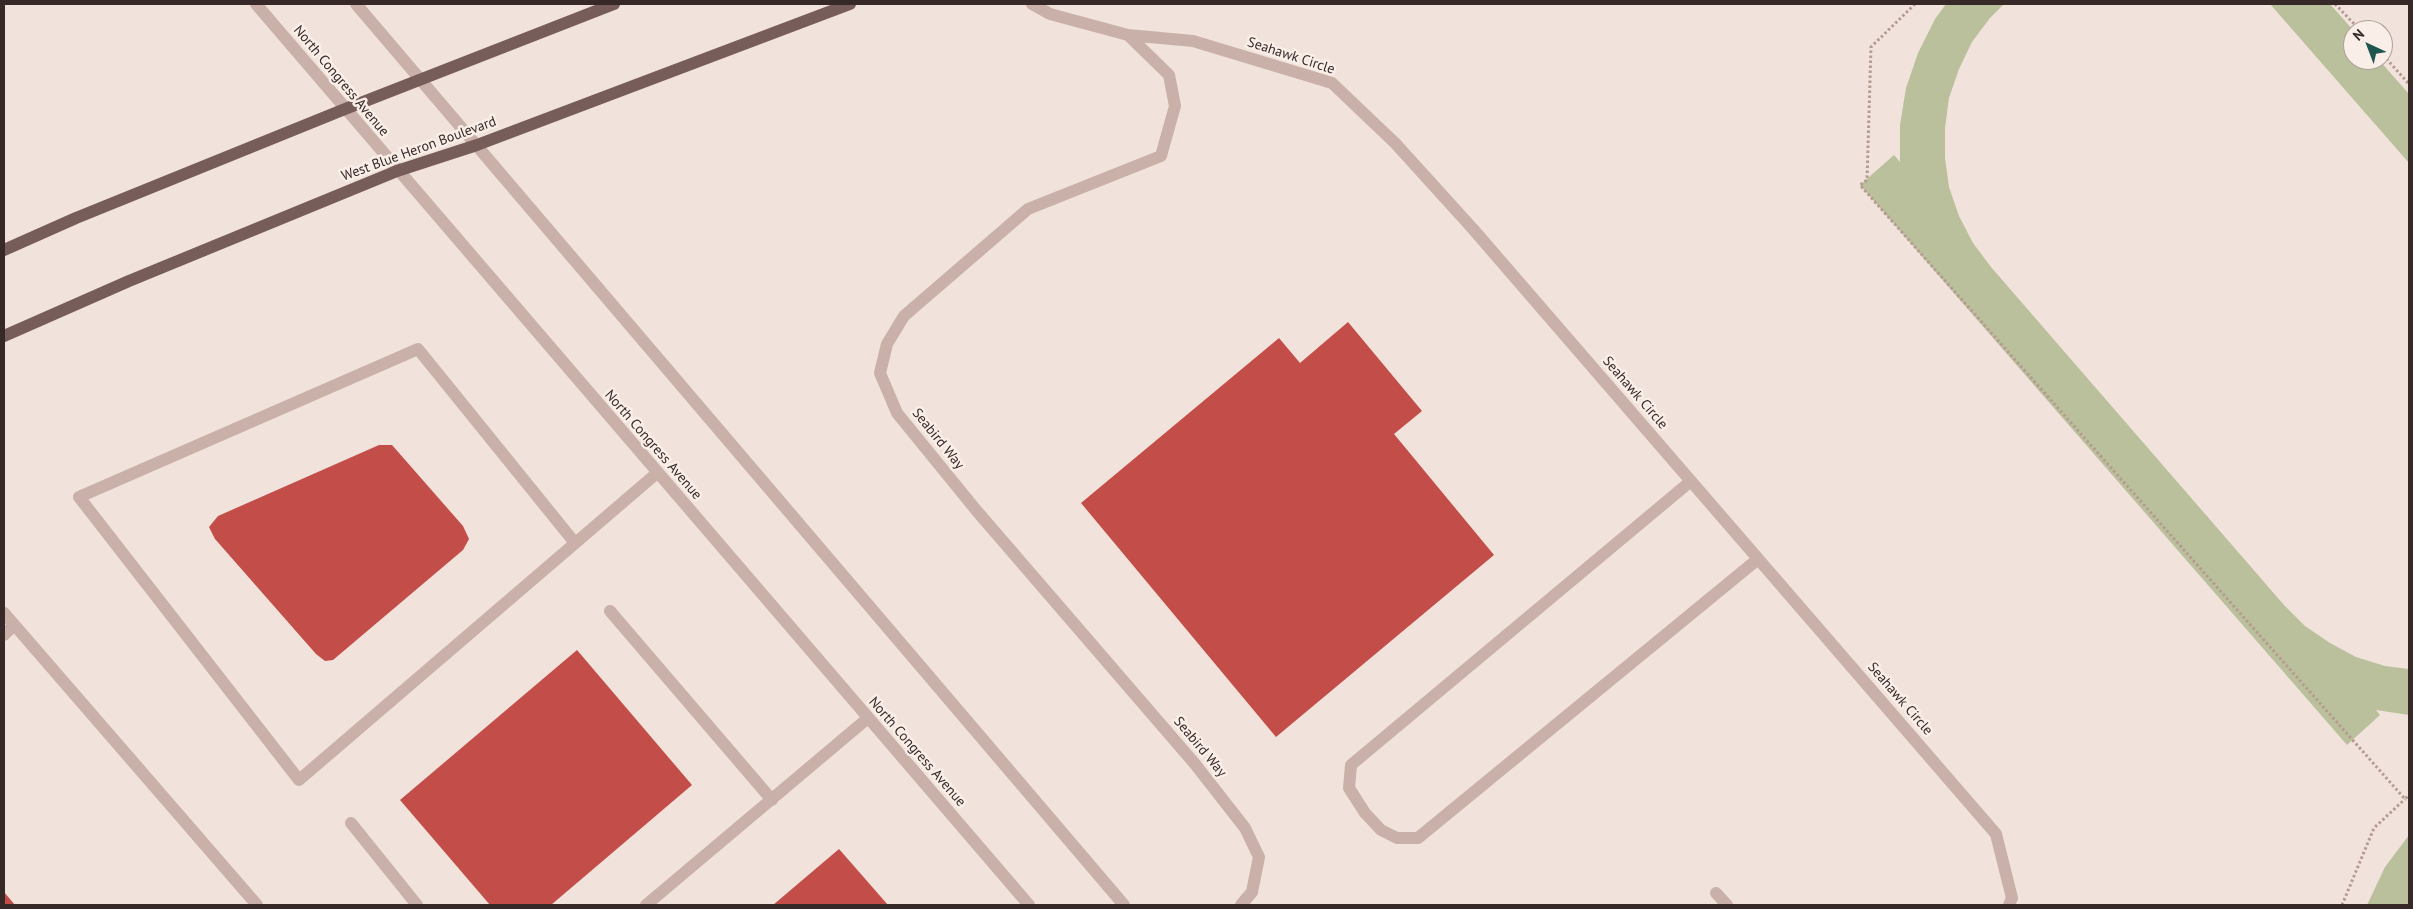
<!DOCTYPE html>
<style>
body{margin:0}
#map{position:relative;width:2413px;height:909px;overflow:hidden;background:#f1e3db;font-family:"PT Sans",sans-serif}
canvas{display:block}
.frame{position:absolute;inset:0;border:5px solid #362928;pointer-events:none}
.north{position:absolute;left:2343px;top:20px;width:50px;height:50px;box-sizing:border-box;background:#f9eee8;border:1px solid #ab9f9b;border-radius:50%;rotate:317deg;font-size:14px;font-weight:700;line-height:20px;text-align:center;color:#362928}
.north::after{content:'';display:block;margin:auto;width:18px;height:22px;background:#1e564f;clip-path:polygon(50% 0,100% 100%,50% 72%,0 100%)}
</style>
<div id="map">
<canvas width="2413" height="909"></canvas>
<div class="frame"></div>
<div class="north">N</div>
</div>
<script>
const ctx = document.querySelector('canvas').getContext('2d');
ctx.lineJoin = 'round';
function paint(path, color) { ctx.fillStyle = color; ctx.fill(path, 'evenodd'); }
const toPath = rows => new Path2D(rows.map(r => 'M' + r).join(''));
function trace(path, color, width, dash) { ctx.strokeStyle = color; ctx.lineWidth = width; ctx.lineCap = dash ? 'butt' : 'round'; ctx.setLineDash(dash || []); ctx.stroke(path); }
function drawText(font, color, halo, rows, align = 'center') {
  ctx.font = font + ' "PT Sans",sans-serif'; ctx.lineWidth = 5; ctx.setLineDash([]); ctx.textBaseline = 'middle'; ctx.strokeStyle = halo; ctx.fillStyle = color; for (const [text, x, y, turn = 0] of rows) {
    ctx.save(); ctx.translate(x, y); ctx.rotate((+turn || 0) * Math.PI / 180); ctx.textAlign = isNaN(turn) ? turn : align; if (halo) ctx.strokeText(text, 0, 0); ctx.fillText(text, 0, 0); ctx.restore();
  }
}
const green = toPath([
 [1946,4,2004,4,1990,18,1972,42,1959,69,1949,98,1945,128,1945,158,1949,187,1959,216,1973,243,1991,267,2284,605,2305,626,2330,643,2356,657,2385,666,2409,669,2409,715,2376,710,2380,715,2347,745,1860,185,1894,155,1900,162,1900,125,1906,88,1918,53,1935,19],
 [2270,4,2330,4,2353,30,2353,60,2379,60,2409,94,2409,163],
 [2409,835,2409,905,2367,905,2385,867]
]);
const building = toPath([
 [1348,322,1422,411,1394,434,1494,555,1276,737,1081,503,1279,338,1300,363],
 [379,445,392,445,463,526,469,539,463,550,333,660,325,661,316,654,215,539,209,527,218,516],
 [577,650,692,785,551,905,490,905,400,800],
 [839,849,888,905,773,905],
 [4,892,15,905,4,905]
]);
const path = toPath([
 [1915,4,1871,47,1867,180,1860,185,2405,799,2409,795],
 [2335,4,2360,30],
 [2383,55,2409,84],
 [2342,905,2374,828,2405,799]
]);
const minor = toPath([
 [256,4,1029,905],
 [356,4,1124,905],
 [1032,4,1050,14,1128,35,1169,75,1175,106,1161,156,1028,209,904,316,887,344,880,373,897,413,976,510,1195,764,1245,828,1259,857,1252,892,1241,905],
 [1128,35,1193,41,1332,83,1395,143,1473,229,1996,834,2012,898,2009,905],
 [1691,481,1351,765,1349,788,1365,813,1381,830,1397,838,1418,838,1758,559],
 [575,543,418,349,79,497,299,780,657,473],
 [610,611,772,800],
 [4,613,257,905],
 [4,635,14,625],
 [351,823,417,905],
 [1716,893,1727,905],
 [646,905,868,718]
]);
const major = toPath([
 [4,250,76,218,345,109,614,4],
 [4,336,129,281,397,171,477,145,850,4]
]);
const streetNames = [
 ["Seahawk Circle",1291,56,18],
 ["North Congress Avenue",341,81,50],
 ["West Blue Heron Boulevard",419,149,-20],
 ["Seahawk Circle",1635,393,49],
 ["Seabird Way",938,439,51],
 ["North Congress Avenue",653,445,49],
 ["Seahawk Circle",1900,699,49],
 ["Seabird Way",1200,747,50],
 ["North Congress Avenue",917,752,49]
];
paint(green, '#bbc09c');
paint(building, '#c34d48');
trace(path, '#b59a92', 3, [2.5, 2.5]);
trace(minor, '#c9b0a8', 12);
trace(major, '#775d59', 12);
drawText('14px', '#362928', '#f9eee8', streetNames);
</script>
